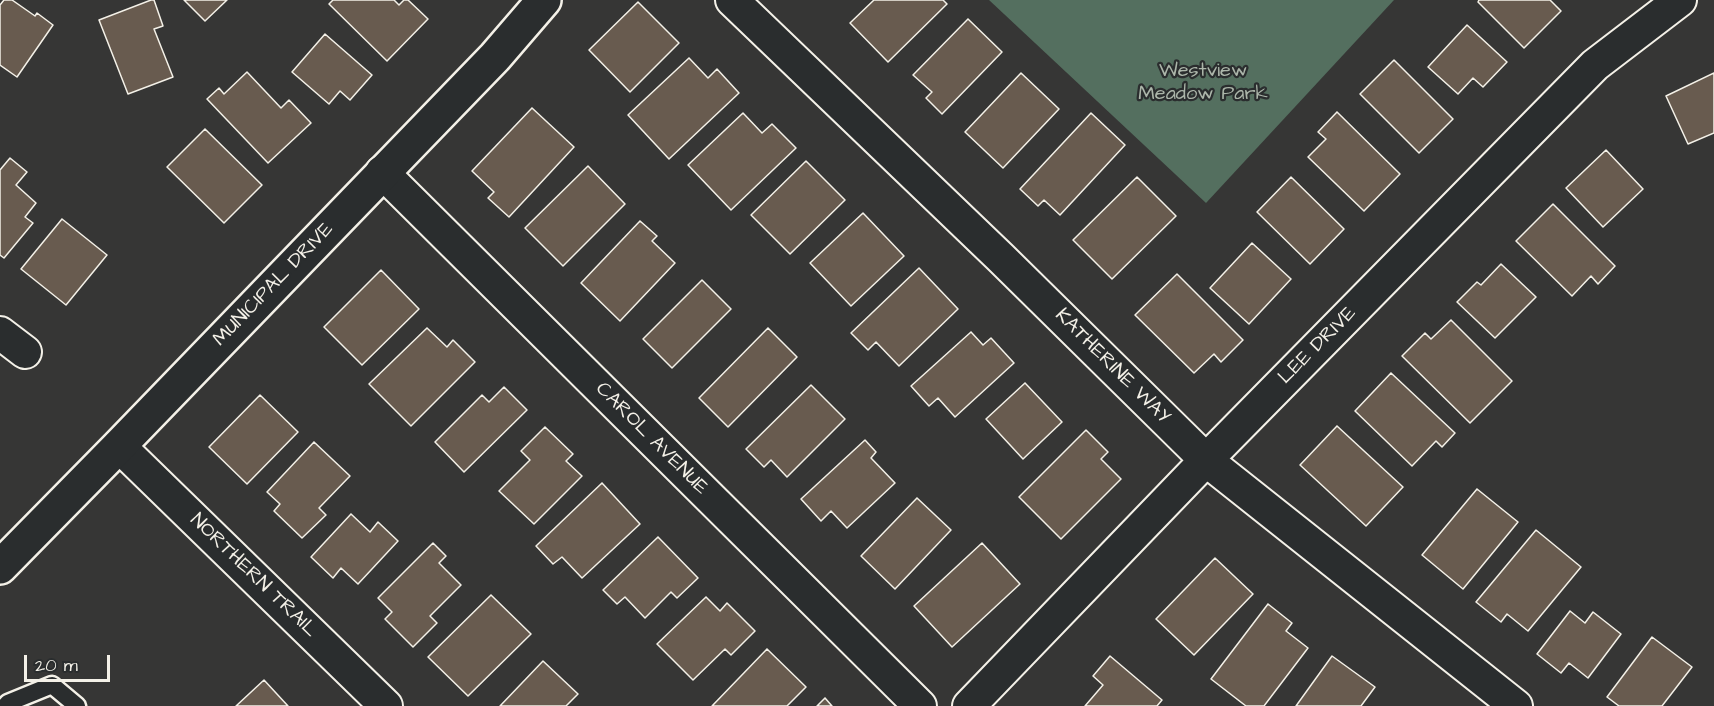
<!DOCTYPE html>
<style>
body{margin:0}
#map{position:relative;width:1714px;height:706px;overflow:hidden;background:#363635;font-family:"Architects Daughter",sans-serif}
canvas{display:block}
.scale{position:absolute;left:24px;top:655px;width:86px;height:27px;box-sizing:border-box;border:3px solid #f4f1e8;border-top:0;padding-left:8px;font-size:18px;line-height:21px;white-space:nowrap;color:#f4f1e8;-webkit-text-stroke:4px #2a2d2e;paint-order:stroke}
</style>
<div id="map">
<canvas width="1714" height="706"></canvas>
<div class="scale">20 m</div>
</div>
<script>
const ctx = document.querySelector('canvas').getContext('2d');
ctx.lineJoin = 'round';
function paint(path, color) { ctx.fillStyle = color; ctx.fill(path, 'evenodd'); }
const toPath = rows => new Path2D(rows.map(r => 'M' + r).join(''));
function trace(path, color, width, dash) { ctx.strokeStyle = color; ctx.lineWidth = width; ctx.lineCap = dash ? 'butt' : 'round'; ctx.setLineDash(dash || []); ctx.stroke(path); }
function drawText(font, color, halo, rows, align = 'center') {
  ctx.font = font + ' "Architects Daughter",sans-serif'; ctx.lineWidth = 4.5; ctx.setLineDash([]); ctx.textBaseline = 'middle'; ctx.strokeStyle = halo; ctx.fillStyle = color; for (const [text, x, y, turn = 0] of rows) {
    ctx.save(); ctx.translate(x, y); ctx.rotate((+turn || 0) * Math.PI / 180); ctx.textAlign = isNaN(turn) ? turn : align; if (halo) ctx.strokeText(text, 0, 0); ctx.fillText(text, 0, 0); ctx.restore();
  }
}
const green = toPath([
 [989,0,1394,0,1206,203]
]);
const building = toPath([
 [4,0,12,0,35,16,37,13,53,25,17,77,0,65,0,5,4,0],
 [151,0,154,0,163,26,154,29,173,77,128,94,99,20,151,0],
 [184,0,227,0,205,21,184,0],
 [333,0,394,0,399,5,404,0,408,0,428,19,387,61,329,4,333,0],
 [874,0,943,0,947,4,888,62,850,23,874,0],
 [1479,0,1550,0,1561,11,1524,48,1478,2,1479,0],
 [638,2,679,43,630,92,589,50,638,2],
 [968,19,1002,52,942,114,926,98,932,92,913,75,968,19],
 [1467,25,1507,62,1483,87,1473,78,1458,94,1428,67,1467,25],
 [325,34,372,75,350,100,340,91,329,104,292,72,325,34],
 [689,58,708,78,717,69,739,93,669,159,628,115,689,58],
 [1394,60,1453,119,1419,153,1360,94,1394,60],
 [247,72,281,108,289,100,311,123,268,163,207,99,219,88,224,94,247,72],
 [1021,73,1059,109,1003,168,965,132,1021,73],
 [1714,73,1714,133,1688,144,1666,96,1714,73],
 [532,108,574,147,509,217,488,198,494,192,472,171,532,108],
 [1337,112,1400,174,1364,211,1308,157,1326,139,1318,132,1337,112],
 [743,113,762,133,772,124,796,148,731,210,688,165,743,113],
 [1091,113,1125,145,1060,215,1044,200,1038,206,1020,189,1091,113],
 [205,129,262,185,224,223,167,167,205,129],
 [1606,150,1643,189,1603,227,1566,188,1606,150],
 [10,158,27,172,16,185,36,203,25,217,33,223,4,258,0,255,0,170,10,158],
 [806,161,845,200,790,254,751,215,806,161],
 [588,166,625,204,563,266,525,228,588,166],
 [1137,177,1176,216,1112,279,1073,240,1137,177],
 [1291,177,1344,229,1310,264,1257,212,1291,177],
 [1553,204,1615,266,1598,284,1591,276,1572,296,1516,241,1553,204],
 [863,213,904,256,851,306,810,263,863,213],
 [62,219,107,255,66,305,21,269,62,219],
 [640,221,657,236,652,241,675,263,620,321,581,283,640,221],
 [1252,243,1291,279,1249,324,1210,288,1252,243],
 [1501,264,1536,297,1495,338,1457,302,1477,282,1481,285,1501,264],
 [919,268,958,309,899,366,876,342,868,350,851,333,919,268],
 [381,270,419,309,362,365,324,327,381,270],
 [1177,274,1243,340,1221,362,1214,354,1194,373,1135,315,1177,274],
 [702,280,731,309,672,368,643,339,702,280],
 [1451,320,1512,381,1470,423,1402,356,1425,333,1431,339,1451,320],
 [427,328,447,347,453,340,475,362,411,426,369,384,427,328],
 [768,328,797,357,728,427,699,398,768,328],
 [971,332,983,345,991,338,1014,363,955,417,938,398,929,406,911,386,971,332],
 [1391,373,1455,433,1442,447,1436,441,1412,466,1355,411,1391,373],
 [1025,383,1062,422,1023,459,986,419,1025,383],
 [811,385,845,419,787,477,771,460,764,467,746,449,811,385],
 [504,387,527,410,464,472,435,442,482,395,489,402,504,387],
 [260,395,298,432,247,484,209,447,260,395],
 [1337,426,1403,487,1366,526,1300,465,1337,426],
 [545,427,573,454,566,461,582,476,534,524,499,491,530,460,521,451,545,427],
 [1086,430,1108,452,1101,459,1121,479,1061,539,1019,497,1086,430],
 [865,440,876,452,871,458,895,483,847,528,831,511,821,521,801,499,865,440],
 [314,442,350,476,319,508,326,515,302,538,274,511,280,504,267,492,314,442],
 [602,483,640,524,582,578,562,557,553,564,536,546,602,483],
 [1477,489,1518,522,1463,589,1422,555,1477,489],
 [917,498,951,530,895,589,861,556,917,498],
 [351,514,370,532,378,522,398,541,358,584,341,568,333,578,311,557,351,514],
 [1536,530,1581,567,1528,631,1507,614,1501,622,1476,602,1536,530],
 [658,537,698,578,677,598,671,592,645,618,625,597,617,604,603,590,658,537],
 [433,543,446,556,439,563,461,585,430,616,437,623,413,647,385,619,392,612,378,598,433,543],
 [982,543,1020,584,952,647,914,606,982,543],
 [1215,558,1253,594,1194,655,1156,619,1215,558],
 [491,595,531,634,468,696,428,657,491,595],
 [706,597,720,611,727,603,755,631,731,655,725,649,693,680,657,644,706,597],
 [1268,604,1292,623,1286,631,1308,648,1264,706,1246,706,1211,679,1268,604],
 [1570,611,1585,623,1593,612,1621,634,1588,678,1569,663,1561,673,1537,654,1570,611],
 [1652,637,1692,667,1662,706,1619,706,1607,697,1652,637],
 [767,649,806,687,787,706,712,706,767,649],
 [1110,656,1162,700,1157,706,1085,706,1103,685,1093,676,1110,656],
 [1332,656,1375,687,1361,706,1296,706,1332,656],
 [543,661,578,694,566,706,500,706,543,661],
 [264,680,288,706,236,706,264,680],
 [825,698,832,706,817,706,825,698]
]);
const lane = toPath([
 [5,706,8,703,52,685,77,706]
]);
const street = toPath([
 [732,0,1001,258,1206,460,1516,706],
 [382,172,920,706],
 [0,333,25,352],
 [119,446,386,706],
 [969,706,1206,460,1595,65,1680,0]
]);
const secondary = toPath([
 [0,567,119,446,495,57,544,0]
]);
const parkNames = [
 ["Westview",1203,72],
 ["Meadow Park",1203,95]
];
const streetNames = [
 ["MUNICIPAL DRIVE",274,285,-46],
 ["LEE DRIVE",1318,346,-45],
 ["KATHERINE WAY",1112,367,45],
 ["CAROL AVENUE",651,439,45],
 ["NORTHERN TRAIL",253,576,44]
];
paint(green, '#546f5f');
paint(building, '#685b4f');
trace(building, '#f4f1e8', 1.5);
trace(lane, '#f4f1e8', 21);
trace(street, '#f4f1e8', 36);
trace(secondary, '#f4f1e8', 38);
trace(lane, '#2a2d2e', 16);
trace(street, '#2a2d2e', 32);
trace(secondary, '#2a2d2e', 33);
drawText('20px', '#acb6aa', '#2a2d2e', parkNames);
drawText('20px', '#f4f1e8', '#2a2d2e', streetNames);
</script>
